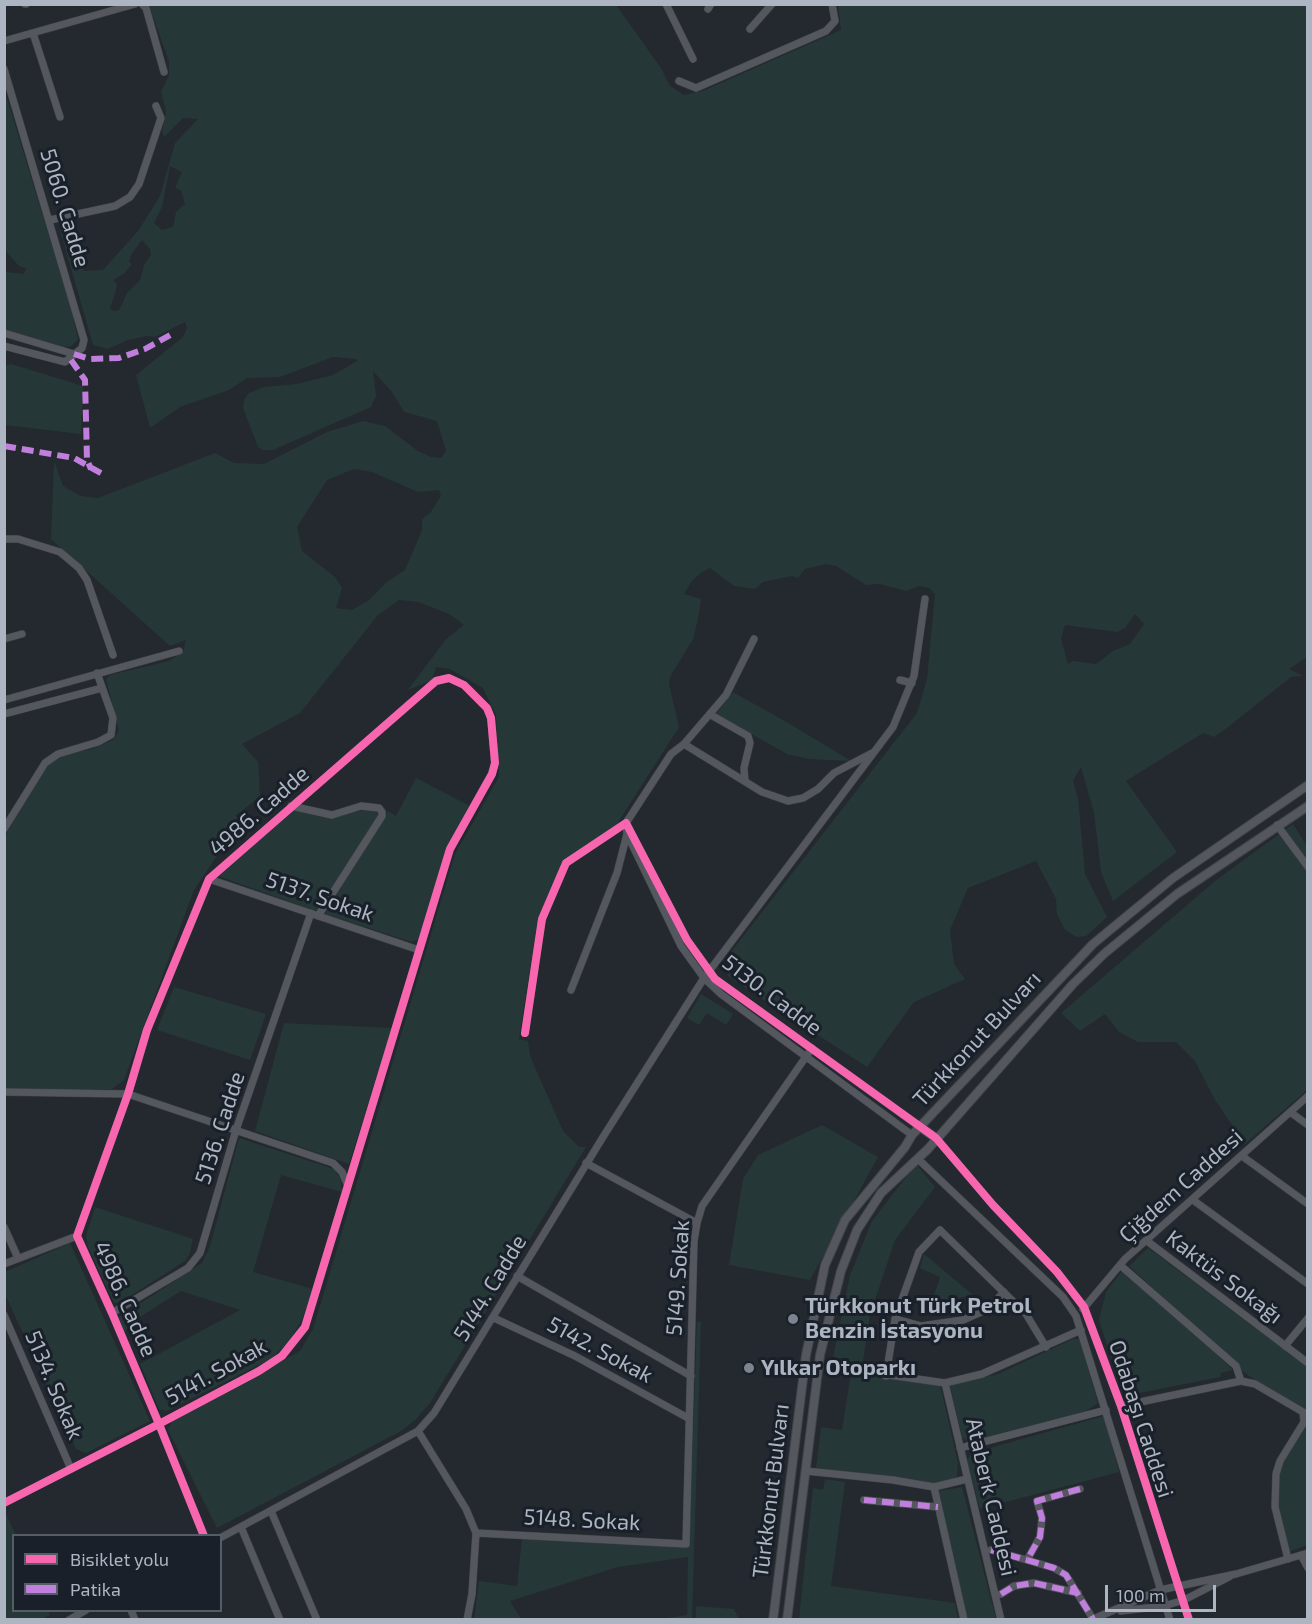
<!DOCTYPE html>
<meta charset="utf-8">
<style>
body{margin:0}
#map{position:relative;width:1312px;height:1624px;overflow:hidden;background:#24292f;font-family:"Exo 2",sans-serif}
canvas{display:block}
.frame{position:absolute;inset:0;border:6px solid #adb5c2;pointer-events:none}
.legend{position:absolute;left:12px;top:1534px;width:210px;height:78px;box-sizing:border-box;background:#192029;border:2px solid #545c66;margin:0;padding:8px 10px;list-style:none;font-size:18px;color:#adb5c2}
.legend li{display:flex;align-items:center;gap:12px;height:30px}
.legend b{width:30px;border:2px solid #545c66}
.scale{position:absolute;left:1105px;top:1585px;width:111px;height:27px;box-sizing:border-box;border:3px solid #adb5c2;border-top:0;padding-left:8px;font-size:18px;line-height:21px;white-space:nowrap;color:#adb5c2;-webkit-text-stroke:4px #192029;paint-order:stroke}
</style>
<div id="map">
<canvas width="1312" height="1624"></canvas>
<div class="frame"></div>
<ul class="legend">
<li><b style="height:8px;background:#f766af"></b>Bisiklet yolu</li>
<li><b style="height:8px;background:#c07fdc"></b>Patika</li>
</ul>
<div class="scale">100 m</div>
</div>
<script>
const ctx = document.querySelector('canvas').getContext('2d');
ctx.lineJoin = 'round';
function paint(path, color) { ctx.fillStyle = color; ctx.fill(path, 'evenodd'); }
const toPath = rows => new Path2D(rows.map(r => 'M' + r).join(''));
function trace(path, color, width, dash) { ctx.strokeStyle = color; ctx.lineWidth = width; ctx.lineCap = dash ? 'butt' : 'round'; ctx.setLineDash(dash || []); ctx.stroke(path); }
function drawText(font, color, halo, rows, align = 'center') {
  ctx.font = font + ' "Exo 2",sans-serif'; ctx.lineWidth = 6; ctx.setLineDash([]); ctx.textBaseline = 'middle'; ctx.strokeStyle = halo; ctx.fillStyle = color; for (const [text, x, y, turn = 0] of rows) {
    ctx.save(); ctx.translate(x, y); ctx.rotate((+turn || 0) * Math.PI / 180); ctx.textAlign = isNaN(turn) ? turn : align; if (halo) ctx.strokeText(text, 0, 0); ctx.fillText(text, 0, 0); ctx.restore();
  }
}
const green = toPath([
 [149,5,616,5,661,68,670,86,684,95,705,90,841,30,838,5,1307,5,1307,657,1289,669,1303,676,1291,677,1228,727,1214,737,1203,733,1126,781,1177,852,1113,901,1101,872,1094,813,1081,767,1073,781,1078,798,1085,874,1107,917,1086,936,1077,937,1065,930,1057,914,1056,899,1036,861,968,888,950,930,954,964,965,979,914,1002,867,1067,729,977,723,966,727,957,917,713,927,679,935,594,929,588,919,586,906,591,880,584,866,585,836,566,826,564,805,569,798,578,792,576,763,582,755,589,734,586,710,568,702,572,691,582,684,594,701,599,698,619,693,639,670,677,669,684,679,727,615,827,562,863,538,918,519,1039,528,1041,530,1056,563,1131,579,1147,586,1147,430,1403,416,1419,401,1431,217,1528,168,1430,172,1421,300,1351,313,1329,455,854,499,777,496,715,483,688,450,669,436,667,432,680,408,690,446,639,464,625,451,615,419,602,399,600,378,615,300,713,242,744,258,762,260,797,235,816,254,825,216,857,194,890,124,1080,112,1089,5,1090,5,836,43,769,61,754,89,750,113,740,119,730,106,679,110,675,169,661,183,652,186,640,170,646,51,539,54,461,63,486,81,496,98,498,215,453,234,463,264,464,327,432,363,421,385,426,418,451,431,457,441,458,446,451,437,421,404,412,392,392,373,371,376,396,371,407,273,450,263,450,258,447,243,408,244,400,249,393,264,387,297,384,333,375,357,361,356,359,333,357,280,377,247,378,229,390,180,407,150,428,136,375,183,337,187,328,185,322,155,337,147,336,128,340,108,349,93,345,60,230,63,224,84,271,103,270,138,231,160,196,175,143,198,119,183,118,164,137,162,132,166,111,161,92,169,75,169,62],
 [170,166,182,172,175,188,181,190,185,204,176,212,173,227,162,230,154,223,162,207],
 [142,240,150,249,151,255,144,265,140,280,127,293,119,310,114,311,110,309,116,290,117,284,113,280,125,273,132,264,129,262,131,255],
 [354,469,372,472,418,492,439,490,441,496,430,513,422,519,422,530,405,570,387,582,369,600,352,610,336,608,342,588,335,577,302,551,297,527,327,480],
 [1135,614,1144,624,1130,644,1113,651,1096,664,1073,661,1068,664,1061,638,1065,625,1117,632,1125,628],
 [4,89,70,305,78,339,72,346,64,347,5,330,5,272,24,274,26,268,19,266,5,250],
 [11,364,83,386,81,434,5,425,5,366],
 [733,692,790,724,851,761,810,759,787,754,716,714],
 [416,778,470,806,444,855,420,939,412,942,325,914,388,811,396,816],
 [291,810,327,818,365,810,376,810,378,816,316,911,218,876],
 [1293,824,1307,846,1307,1090,1245,1144,1215,1100,1195,1061,1176,1042,1138,1042,1119,1032,1105,1014,1080,1031,1061,1013,1215,881],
 [174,987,266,1014,250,1060,157,1030],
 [701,994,733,1014,726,1025,707,1013,699,1025,687,1018],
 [284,1023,392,1028,349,1164,255,1131],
 [822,1125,878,1157,810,1280,729,1265,743,1179,758,1155],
 [239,1138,334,1169,340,1178,342,1192,281,1175,253,1272,313,1289,302,1320,287,1344,269,1360,167,1411,159,1409,140,1364,240,1310,181,1291,129,1324,125,1333,118,1318,202,1263,210,1246],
 [916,1164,935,1187,895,1240,870,1315,862,1367,832,1362,850,1275,872,1221],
 [95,1207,193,1239,190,1253,185,1261,121,1302,114,1303,88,1247,86,1236],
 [70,1243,150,1421,86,1453,76,1449,5,1294,5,1272],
 [1148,1248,1307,1367,1307,1414,1245,1373,1129,1266],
 [924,1254,973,1295,931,1304,940,1277,920,1268],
 [1122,1271,1202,1340,1233,1370,1221,1373,1220,1377,1135,1394,1122,1392,1099,1320,1106,1292],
 [697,1321,701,1322,692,1619,660,1619,687,1615,688,1557,618,1567,510,1601,521,1619,474,1620,479,1581,517,1586,522,1538,689,1545],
 [1073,1339,1079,1339,1098,1403,1081,1415,969,1443,962,1437,950,1385,998,1374],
 [851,1373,940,1385,958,1463,957,1476,954,1480,932,1484,816,1468,821,1427,842,1430],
 [1104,1416,1119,1472,980,1509,967,1460,972,1453],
 [1307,1421,1307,1545,1288,1552,1278,1504,1280,1466],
 [825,1479,845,1482,831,1586,955,1603,958,1619,799,1619,813,1488,823,1490],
 [962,1487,996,1619,967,1619,939,1491],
 [4,1510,16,1535,14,1536,14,1610,48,1611,50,1615,41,1619,5,1619],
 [696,1606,734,1609,739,1619,696,1619]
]);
const minor = toPath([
 [25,4,26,4],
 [142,4,146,8,164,72],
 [666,4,693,59],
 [708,9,711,4],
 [750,29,772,4],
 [33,33,60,117],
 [4,41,135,4],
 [4,69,84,340,82,348,65,362,4,346],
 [679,81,696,88,826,31,835,21,832,4],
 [50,220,115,206,130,197,139,184,161,118,156,106],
 [4,333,74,354],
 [4,539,18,539,60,552,79,568,87,580,113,655],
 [4,639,22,634],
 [900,680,912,683],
 [4,700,179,651],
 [4,714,102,688],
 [711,715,748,736,750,743,744,768,745,781],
 [684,744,762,792,788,801,803,798,818,789,834,773,874,752],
 [291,806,332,815,361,806,379,808,382,812,382,816,318,916],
 [1277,825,1308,867],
 [4,829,45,763,58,754,98,742,111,735,113,718,97,673],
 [627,834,681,946,704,978,721,994,912,1135],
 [209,879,419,950],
 [571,990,617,873,627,834,626,823,671,754,684,744,726,695,754,639],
 [525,1033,542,919,566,863,626,823,687,940,715,979,920,1127],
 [4,1092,128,1094,333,1163,342,1172,347,1184],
 [1290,1112,1308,1125],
 [936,1138,993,1205,1057,1272,1084,1307,1121,1406,1189,1620],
 [1242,1156,1308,1204],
 [918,1159,1063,1297,1076,1316,1170,1620],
 [586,1163,697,1223],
 [1193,1200,1308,1284],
 [4,1227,18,1258],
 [1147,1241,1308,1363],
 [4,1264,77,1236],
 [1120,1265,1236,1366,1241,1381],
 [517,1276,691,1376],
 [1083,1309,1125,1259,1308,1096],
 [112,1313,188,1268,200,1253,236,1130,311,913],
 [4,1315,71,1469],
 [494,1318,575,1356,688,1418],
 [895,1319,921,1326,963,1320,988,1309,1004,1292],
 [1285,1346,1308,1318],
 [819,1365,945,1383,982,1374,1081,1330],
 [886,1376,895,1319,919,1252,940,1230,1026,1314,1046,1347],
 [945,1383,1001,1620],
 [1121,1406,1241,1381,1255,1384,1303,1412,1304,1422,1280,1461,1276,1474,1275,1507,1288,1559],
 [418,1431,466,1509,476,1533,472,1594,467,1620],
 [960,1448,1106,1410],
 [806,1471,893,1480,934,1487,967,1479],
 [934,1487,964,1620],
 [1080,1489,1037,1501,1042,1518,1040,1537,1027,1560,1054,1568,1066,1575,1093,1619],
 [864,1500,938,1507],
 [4,1503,159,1424,259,1371,282,1356,305,1327,450,849,492,774,495,763,491,718,487,708,464,685,449,678,436,681,209,879,147,1030,128,1094,77,1236,112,1313,159,1424,204,1536],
 [271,1511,317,1620],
 [241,1527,280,1620],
 [476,1533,686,1544,694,1241,697,1223,702,1206,812,1048],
 [220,1538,418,1431,434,1413,603,1137,704,978,893,727,914,676,925,599],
 [991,1550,1027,1560],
 [1301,1555,1308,1568],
 [1001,1594,1014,1586,1034,1583,1078,1593],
 [131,1610,135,1620],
 [1121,1611,1164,1606,1184,1600,1229,1577],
 [69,1620,86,1610],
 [1091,1620,1160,1590,1236,1574,1308,1553]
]);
const tertiary = toPath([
 [920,1127,936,1138],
 [773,1620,806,1355,825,1265,845,1220,905,1147,912,1135,1093,944,1173,878,1308,785],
 [787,1620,820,1355,841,1271,857,1230,881,1193,928,1149,1073,984,1105,953,1177,894,1308,806]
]);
const quiet = toPath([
 [74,354,90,359,119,358,145,349,172,334],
 [71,360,85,380,87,460,91,469],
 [4,446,74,458,106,476],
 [1080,1489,1037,1501,1042,1518,1040,1537,1027,1560,1054,1568,1066,1575,1093,1619],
 [864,1500,938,1507],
 [991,1550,1027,1560],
 [1001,1594,1014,1586,1034,1583,1078,1593]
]);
const cycleway = toPath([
 [525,1033,542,919,566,863,626,823,687,940,715,979,936,1138,993,1205,1057,1272,1084,1307,1121,1406,1189,1620],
 [4,1503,159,1424,259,1371,282,1356,305,1327,450,849,492,774,495,763,491,718,487,708,464,685,449,678,436,681,209,879,147,1030,128,1094,77,1236,112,1313,159,1424,204,1536]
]);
const markers = [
 [793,1319,6,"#7d848f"],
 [749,1368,6,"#7d848f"]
];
const streetNames = [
 ["5060. Cadde",65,208,73],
 ["4986. Cadde",259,811,-41],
 ["5137. Sokak",320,897,19],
 ["5130. Cadde",772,995,37],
 ["Türkkonut Bulvarı",977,1039,-47],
 ["5136. Cadde",220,1128,-72],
 ["Çiğdem Caddesi",1181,1186,-42],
 ["Kaktüs Sokağı",1224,1277,37],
 ["5149. Sokak",678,1278,-86],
 ["5144. Cadde",490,1288,-59],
 ["4986. Cadde",125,1299,66],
 ["5142. Sokak",600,1350,28],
 ["5141. Sokak",216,1372,-29],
 ["5134. Sokak",54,1385,67],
 ["Odabaşı Caddesi",1141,1419,72],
 ["Türkkonut Bulvarı",771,1491,-83],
 ["Ataberk Caddesi",991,1497,77],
 ["5148. Sokak",582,1520,3]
];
const poiNames = [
 ["Türkkonut Türk Petrol",805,1306],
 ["Benzin İstasyonu",805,1331],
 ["Yılkar Otoparkı",761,1368]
];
paint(green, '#263737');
trace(minor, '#404348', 8);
trace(tertiary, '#404348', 10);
trace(minor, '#54575e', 7);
trace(tertiary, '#54575e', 8);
trace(quiet, '#c07fdc', 6, [12, 6]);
trace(cycleway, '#f766af', 8);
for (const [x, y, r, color] of markers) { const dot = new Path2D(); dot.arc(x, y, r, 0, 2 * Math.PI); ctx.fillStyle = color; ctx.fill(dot); trace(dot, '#192029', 2); }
drawText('22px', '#adb5c2', '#192029', streetNames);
drawText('bold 22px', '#adb5c2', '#192029', poiNames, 'left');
</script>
